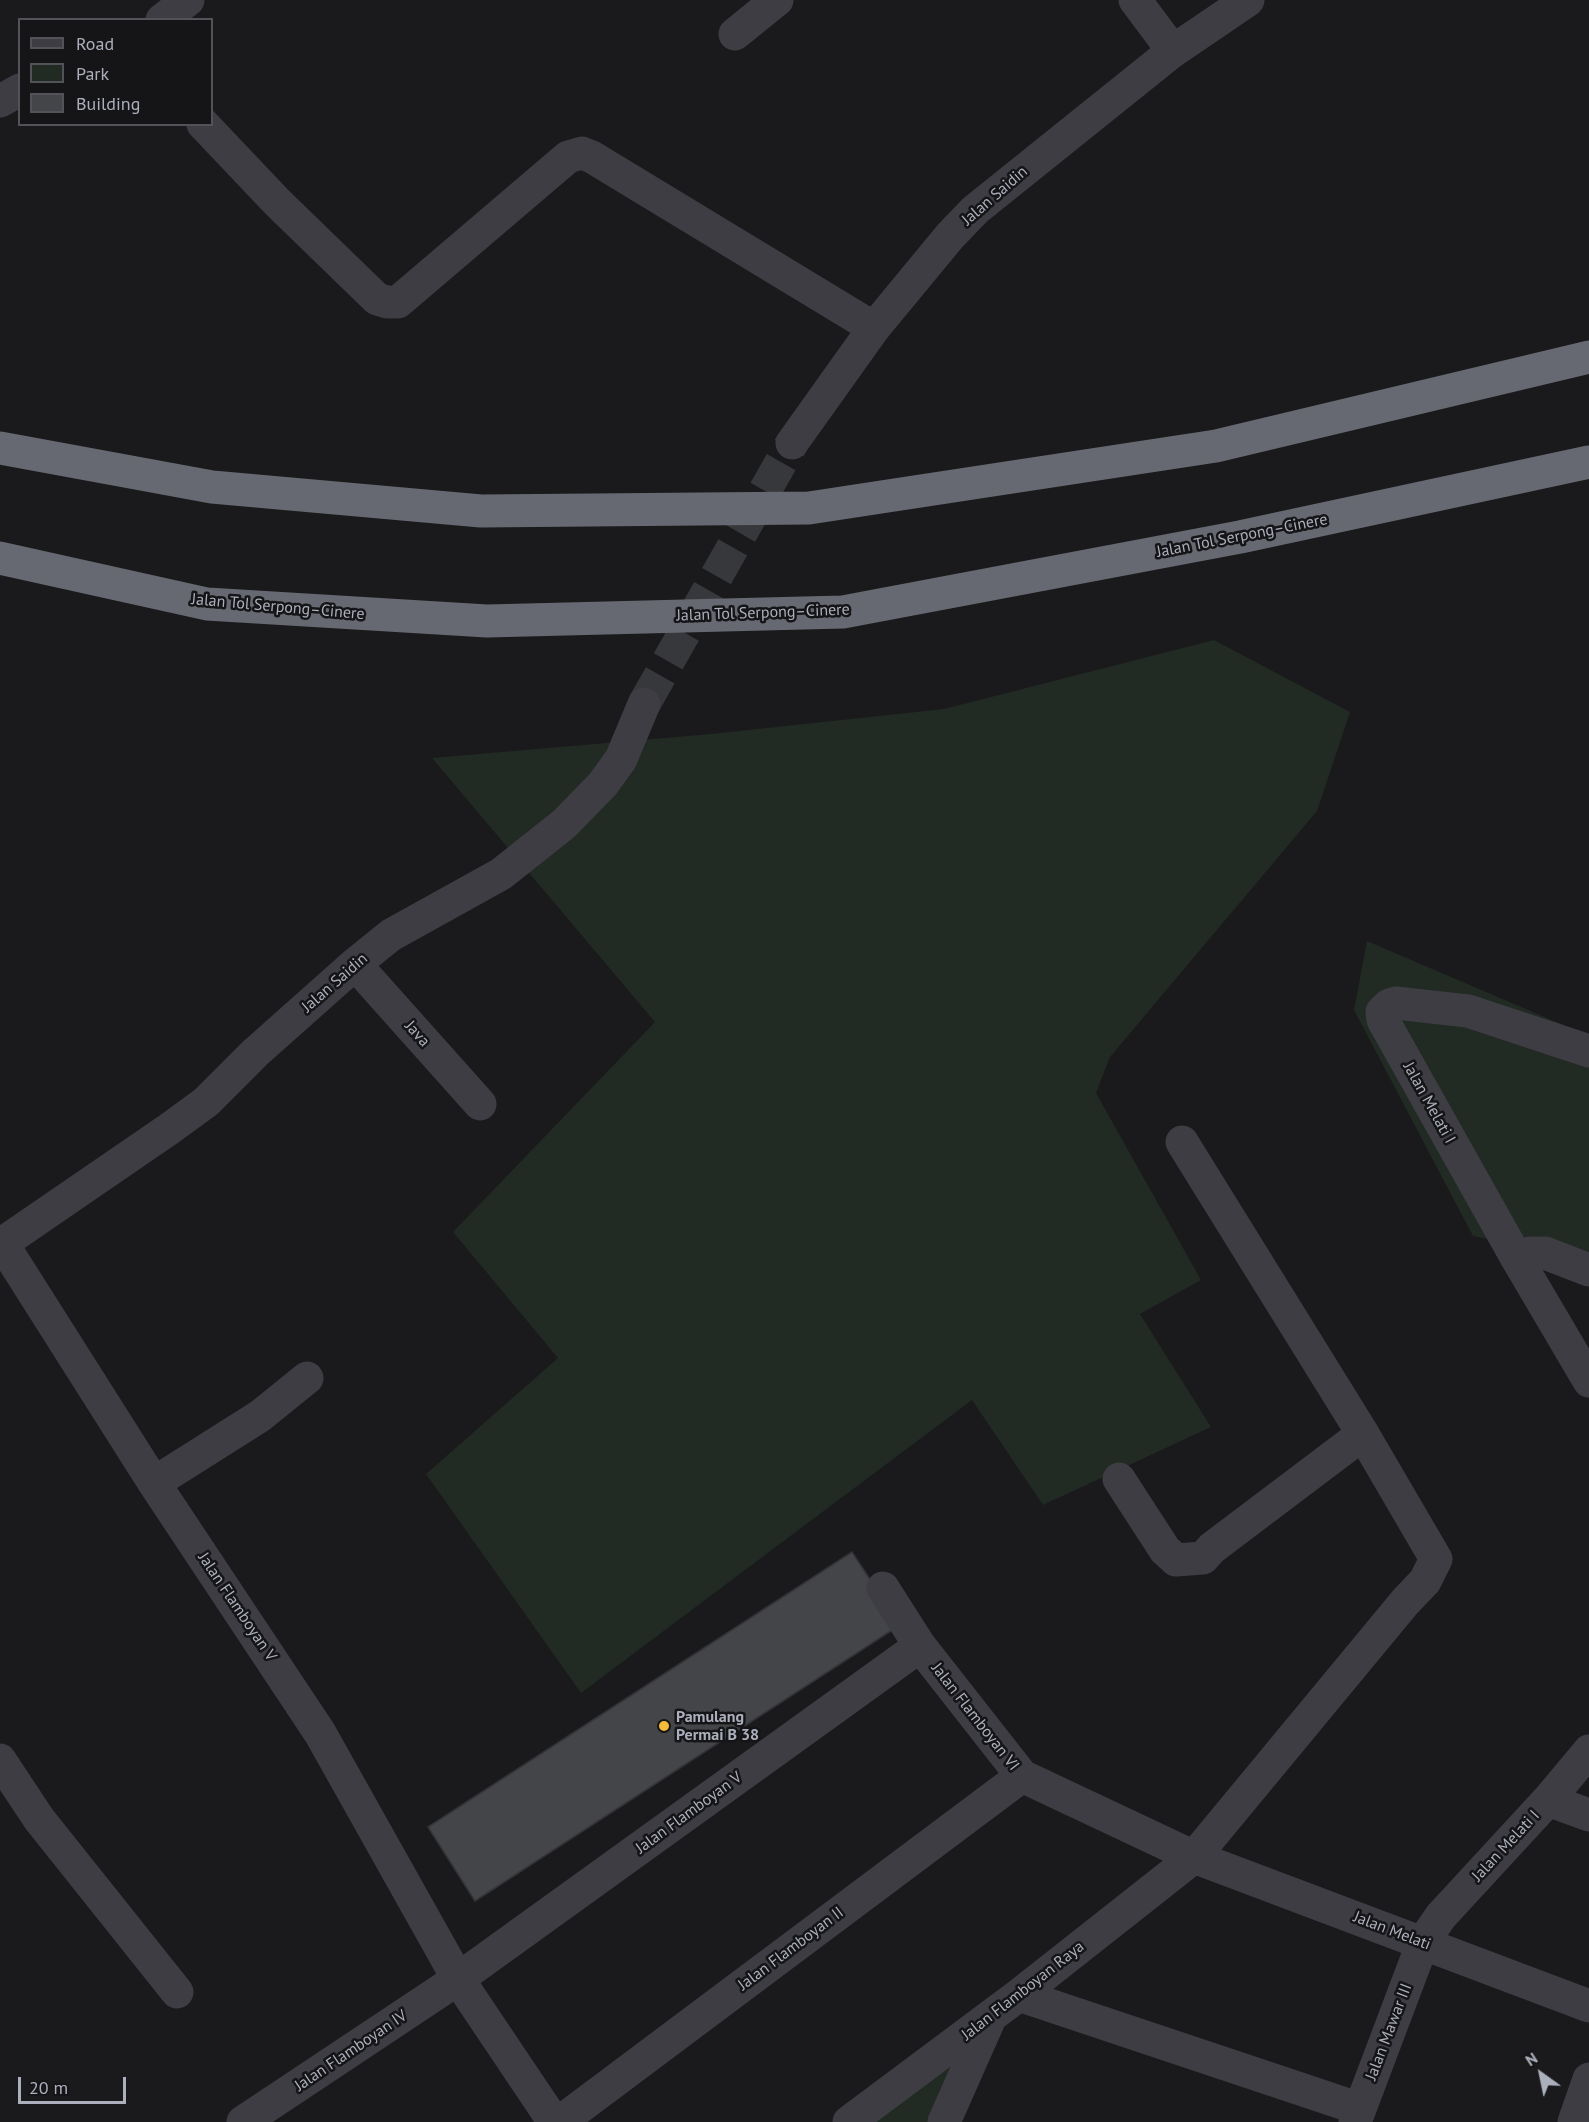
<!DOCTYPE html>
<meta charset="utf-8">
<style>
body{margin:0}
#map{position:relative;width:1589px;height:2122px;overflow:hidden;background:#1a1a1c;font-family:"PT Sans",sans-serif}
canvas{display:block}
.legend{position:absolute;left:18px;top:18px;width:195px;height:108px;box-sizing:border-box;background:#151517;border:2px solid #515359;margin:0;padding:8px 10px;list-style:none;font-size:18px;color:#acb0bc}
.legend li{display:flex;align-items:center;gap:12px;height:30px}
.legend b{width:30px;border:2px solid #515359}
.north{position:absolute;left:1511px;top:2044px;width:60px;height:60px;-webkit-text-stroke:4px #151517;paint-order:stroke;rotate:327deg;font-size:16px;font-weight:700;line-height:24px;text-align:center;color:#acb0bc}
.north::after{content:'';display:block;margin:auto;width:21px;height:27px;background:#acb0bc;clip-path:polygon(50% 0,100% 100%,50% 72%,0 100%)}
.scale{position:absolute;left:18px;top:2077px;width:108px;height:27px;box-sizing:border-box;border:3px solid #acb0bc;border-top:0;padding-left:8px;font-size:18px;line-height:21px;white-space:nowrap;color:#acb0bc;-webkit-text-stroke:4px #151517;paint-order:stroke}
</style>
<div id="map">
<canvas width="1589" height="2122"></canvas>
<ul class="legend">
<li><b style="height:8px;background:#3d3d43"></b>Road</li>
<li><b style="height:16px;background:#212a23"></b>Park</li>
<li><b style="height:16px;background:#444549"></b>Building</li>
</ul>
<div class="north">N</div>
<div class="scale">20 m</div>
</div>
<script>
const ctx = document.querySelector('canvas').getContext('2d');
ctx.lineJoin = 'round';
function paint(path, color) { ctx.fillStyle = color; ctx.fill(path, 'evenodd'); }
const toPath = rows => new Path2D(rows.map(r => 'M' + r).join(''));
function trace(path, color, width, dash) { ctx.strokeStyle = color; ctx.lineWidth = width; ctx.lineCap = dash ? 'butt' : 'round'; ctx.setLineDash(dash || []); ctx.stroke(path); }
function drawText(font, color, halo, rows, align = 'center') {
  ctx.font = font + ' "PT Sans",sans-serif'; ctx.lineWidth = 5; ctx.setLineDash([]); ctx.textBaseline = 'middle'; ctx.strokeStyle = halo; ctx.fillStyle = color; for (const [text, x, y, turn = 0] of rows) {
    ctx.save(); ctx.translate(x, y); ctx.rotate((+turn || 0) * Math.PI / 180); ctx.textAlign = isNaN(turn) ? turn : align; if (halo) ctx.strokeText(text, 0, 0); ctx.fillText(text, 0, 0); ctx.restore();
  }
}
const green = toPath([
 [1214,640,1350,712,1317,811,1110,1057,1096,1093,1201,1280,1140,1314,1211,1427,1043,1505,972,1400,581,1693,426,1474,558,1358,453,1232,655,1022,432,758,711,734,944,709],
 [1367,941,1589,1036,1589,1260,1473,1236,1354,1010],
 [966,2052,938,2122,872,2122]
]);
const building = toPath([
 [852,1552,900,1625,475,1901,428,1827,852,1552]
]);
const minorTunnel = toPath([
 [644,704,792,443]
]);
const minor = toPath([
 [1135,0,1173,51],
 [162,20,188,0],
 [735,34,777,0],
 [0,101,20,90],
 [203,124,277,202,377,299,387,302,398,302,568,157,582,153,592,157,874,328],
 [792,443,874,328,950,236,975,210,1173,51,1248,0],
 [355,964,480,1104],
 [1589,1051,1468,1011,1396,1003,1389,1005,1382,1012,1383,1020,1516,1257,1589,1381],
 [2,1243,154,1483,320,1733,458,1979,554,2122],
 [0,1245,169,1129,206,1102,255,1053,355,964,391,935,501,874,564,824,603,784,621,759,644,704],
 [1516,1257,1530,1253,1545,1253,1589,1270],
 [1119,1479,1165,1550,1176,1560,1203,1558,1212,1548,1363,1434],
 [154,1483,260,1416,307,1378],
 [883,1588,920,1646,1022,1776,1194,1857,1589,2006],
 [0,1760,39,1819,177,1992],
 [1548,1800,1589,1815],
 [1019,1995,1360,2109],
 [243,2122,458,1979,920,1646],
 [560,2122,1022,1776],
 [849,2122,1019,1995,1194,1857,1405,1602,1425,1581,1436,1559,1363,1434,1182,1142],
 [944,2122,990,2018],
 [1355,2122,1423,1942,1441,1916,1548,1800,1589,1751],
 [1574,2122,1589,2079]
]);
const motorway = toPath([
 [0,448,212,487,481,511,809,508,1216,446,1589,357],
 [0,558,207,604,487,621,843,612,1240,537,1589,462]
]);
const markers = [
 [664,1726,6,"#f4bc3a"]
];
const streetNames = [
 ["Jalan Saidin",995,196,-41],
 ["Jalan Tol Serpong–Cinere",1242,536,-11],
 ["Jalan Tol Serpong–Cinere",278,607,5],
 ["Jalan Tol Serpong–Cinere",763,613,-2],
 ["Jalan Saidin",335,983,-41],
 ["Java",417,1034,48],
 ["Jalan Melati I",1429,1103,61],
 ["Jalan Flamboyan V",237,1607,56],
 ["Jalan Flamboyan VI",975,1717,52],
 ["Jalan Flamboyan V",689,1813,-36],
 ["Jalan Melati I",1506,1846,-47],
 ["Jalan Melati",1392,1931,21],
 ["Jalan Flamboyan II",791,1949,-37],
 ["Jalan Flamboyan Raya",1023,1991,-38],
 ["Jalan Mawar III",1389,2032,-69],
 ["Jalan Flamboyan IV",351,2051,-34]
];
const poiNames = [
 ["Pamulang",676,1717],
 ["Permai B 38",676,1735]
];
paint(green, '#212a23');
paint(building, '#444549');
trace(building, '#343438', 1.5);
trace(minorTunnel, '#37383c', 33, [33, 16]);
trace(minor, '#3d3d43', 33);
trace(motorway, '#676972', 33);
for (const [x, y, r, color] of markers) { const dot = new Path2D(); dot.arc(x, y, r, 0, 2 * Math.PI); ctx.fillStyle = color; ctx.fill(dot); trace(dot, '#151517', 2); }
drawText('16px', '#acb0bc', '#151517', streetNames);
drawText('bold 16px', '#acb0bc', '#151517', poiNames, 'left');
</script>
